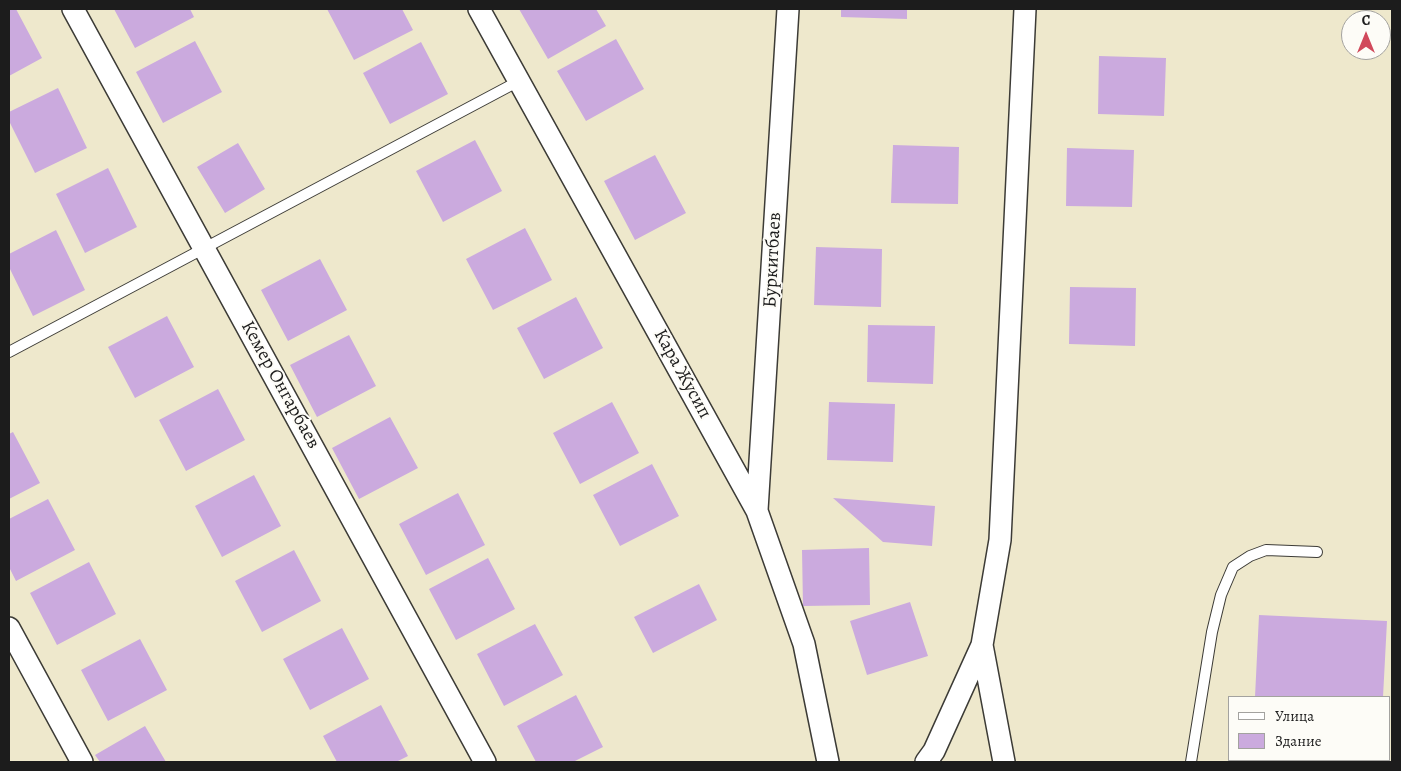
<!DOCTYPE html>
<meta charset="utf-8">
<style>
body{margin:0}
#map{position:relative;width:1401px;height:771px;overflow:hidden;background:#eee8cc;font-family:Alegreya,serif}
canvas{display:block}
.frame{position:absolute;inset:0;border:10px solid #1c1c1c;pointer-events:none}
.legend{position:absolute;left:1228px;top:696px;width:162px;height:65px;box-sizing:border-box;background:#fdfcf7;border:1px solid #a3a29f;margin:0;padding:6px 9px;list-style:none;font-size:15px;color:#1c1c1c}
.legend li{display:flex;align-items:center;gap:10px;height:25px}
.legend b{width:25px;border:1px solid #a3a29f}
.north{position:absolute;left:1341px;top:10px;width:50px;height:50px;box-sizing:border-box;background:#fdfcf7;border:1px solid #a3a29f;border-radius:50%;rotate:0deg;font-size:14px;font-weight:700;line-height:20px;text-align:center;color:#1c1c1c}
.north::after{content:'';display:block;margin:auto;width:18px;height:22px;background:#d1495b;clip-path:polygon(50% 0,100% 100%,50% 72%,0 100%)}
</style>
<div id="map">
<canvas width="1401" height="771"></canvas>
<div class="frame"></div>
<ul class="legend">
<li><b style="height:6px;background:#fff"></b>Улица</li>
<li><b style="height:14px;background:#cbaade"></b>Здание</li>
</ul>
<div class="north">С</div>
</div>
<script>
const ctx = document.querySelector('canvas').getContext('2d');
ctx.lineJoin = 'round';
function paint(path, color) { ctx.fillStyle = color; ctx.fill(path, 'evenodd'); }
const toPath = rows => new Path2D(rows.map(r => 'M' + r).join(''));
function trace(path, color, width, dash) { ctx.strokeStyle = color; ctx.lineWidth = width; ctx.lineCap = dash ? 'butt' : 'round'; ctx.setLineDash(dash || []); ctx.stroke(path); }
function drawText(font, color, halo, rows, align = 'center') {
  ctx.font = font + ' Alegreya,serif'; ctx.lineWidth = 4; ctx.setLineDash([]); ctx.textBaseline = 'middle'; ctx.strokeStyle = halo; ctx.fillStyle = color; for (const [text, x, y, turn = 0] of rows) {
    ctx.save(); ctx.translate(x, y); ctx.rotate((+turn || 0) * Math.PI / 180); ctx.textAlign = isNaN(turn) ? turn : align; if (halo) ctx.strokeText(text, 0, 0); ctx.fillText(text, 0, 0); ctx.restore();
  }
}
const building = toPath([
 [16,9,42,58,9,76,9,10],
 [114,9,190,9,194,17,135,48],
 [327,9,402,9,413,30,354,60],
 [519,9,596,9,606,26,548,59],
 [841,9,907,9,907,19,841,17],
 [616,39,644,89,586,121,557,71],
 [195,41,222,92,163,123,136,72],
 [421,42,448,94,390,124,363,73],
 [1099,56,1166,58,1164,116,1098,114],
 [58,88,87,148,35,173,9,121,9,112],
 [475,140,502,191,443,222,416,171],
 [238,143,265,189,225,213,197,167],
 [893,145,959,147,958,204,891,203],
 [1067,148,1134,150,1132,207,1066,206],
 [655,155,686,213,635,240,604,181],
 [108,168,137,227,85,253,56,194],
 [525,228,552,280,493,310,466,259],
 [56,230,85,290,33,316,9,267,9,254],
 [816,247,882,249,881,307,814,305],
 [320,259,347,310,288,341,261,290],
 [1070,287,1136,288,1135,346,1069,344],
 [576,297,603,348,544,379,517,328],
 [167,316,194,367,135,398,108,347],
 [868,325,935,326,933,384,867,382],
 [349,335,376,386,317,417,290,365],
 [218,389,245,440,186,471,159,420],
 [612,402,639,453,580,484,553,433],
 [829,402,895,404,893,462,827,460],
 [390,417,418,468,359,499,332,448],
 [13,432,40,483,9,499,9,434],
 [652,464,679,516,620,546,593,495],
 [254,475,281,526,222,557,195,506],
 [458,493,485,545,426,575,399,524],
 [833,498,935,506,932,546,883,542],
 [48,499,75,550,16,581,9,567,9,519],
 [869,548,870,605,803,606,802,550],
 [294,550,321,601,262,632,235,581],
 [488,558,515,609,456,640,429,589],
 [89,562,116,614,57,645,30,593],
 [699,584,717,620,653,653,634,617],
 [910,602,928,656,867,675,850,621],
 [1259,615,1387,621,1383,697,1255,697],
 [535,624,563,675,504,706,477,654],
 [342,628,369,679,310,710,283,659],
 [140,639,167,690,108,721,81,670],
 [576,695,603,747,573,762,536,762,517,726],
 [381,705,408,756,396,762,337,762,323,736],
 [145,726,166,762,100,762,95,755],
 [1252,760,1380,760,1380,762,1251,762]
]);
const lane = toPath([
 [9,352,519,81],
 [1191,762,1212,632,1221,595,1233,567,1250,556,1266,550,1317,552]
]);
const street = toPath([
 [73,9,485,762],
 [479,9,757,511,804,644,828,762],
 [757,510,788,9],
 [9,628,82,762],
 [982,645,1004,762],
 [926,762,934,751,982,645,1000,540,1025,9]
]);
const streetNames = [
 ["Буркитбаев",773,260,-87],
 ["Кара Жусип",682,374,61],
 ["Кемер Онгарбаев",280,385,61]
];
paint(building, '#cbaade');
trace(lane, '#3c3b36', 12);
trace(street, '#3c3b36', 24);
trace(lane, '#fff', 10);
trace(street, '#fff', 21);
drawText('19px', '#1c1c1c', '#fdfcf7', streetNames);
</script>
